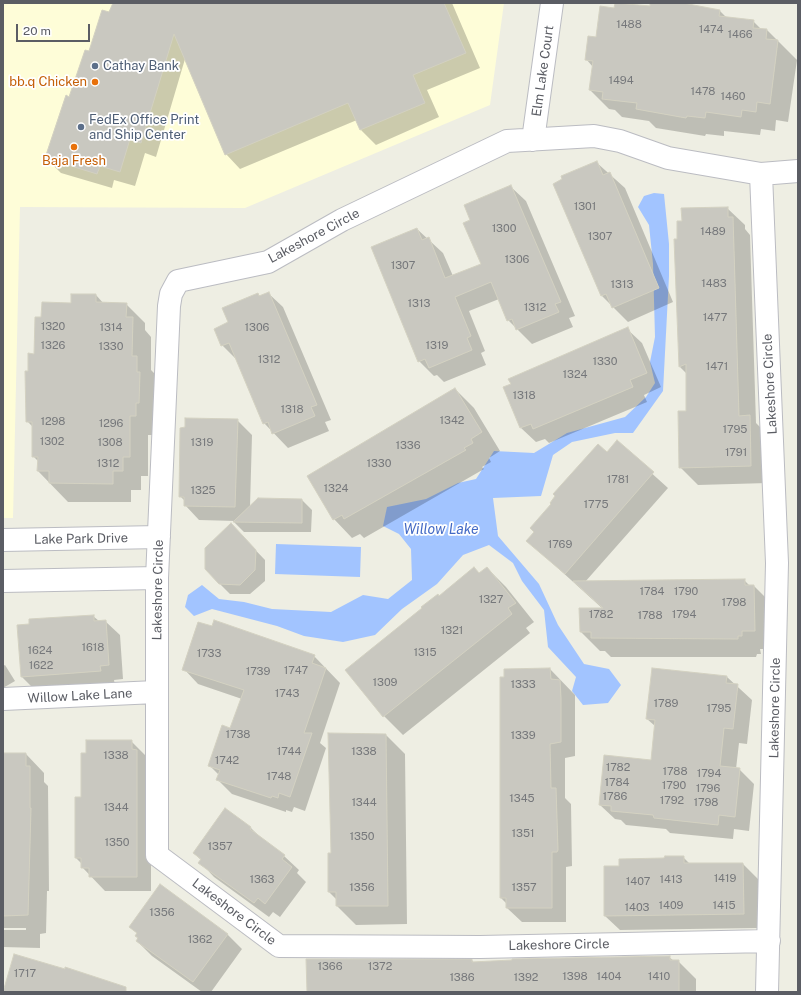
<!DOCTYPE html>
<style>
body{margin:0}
#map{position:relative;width:801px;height:995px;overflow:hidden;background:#eeeee3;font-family:"Public Sans",sans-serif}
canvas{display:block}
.frame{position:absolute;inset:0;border:4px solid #5b5d64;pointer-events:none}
.scale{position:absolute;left:16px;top:24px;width:74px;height:18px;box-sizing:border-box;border:2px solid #5b5d64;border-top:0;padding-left:5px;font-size:12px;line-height:14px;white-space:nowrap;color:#5b5d64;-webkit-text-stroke:3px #fff;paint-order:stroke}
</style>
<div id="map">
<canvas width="801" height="995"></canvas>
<div class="frame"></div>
<div class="scale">20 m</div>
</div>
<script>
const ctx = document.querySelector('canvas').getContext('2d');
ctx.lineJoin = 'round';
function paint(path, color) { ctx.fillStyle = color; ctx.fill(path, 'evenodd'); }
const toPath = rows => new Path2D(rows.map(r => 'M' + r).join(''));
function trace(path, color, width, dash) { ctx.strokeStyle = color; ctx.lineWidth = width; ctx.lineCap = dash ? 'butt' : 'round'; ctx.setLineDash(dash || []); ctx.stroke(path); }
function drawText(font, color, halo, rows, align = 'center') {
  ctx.font = font + ' "Public Sans",sans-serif'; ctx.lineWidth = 3.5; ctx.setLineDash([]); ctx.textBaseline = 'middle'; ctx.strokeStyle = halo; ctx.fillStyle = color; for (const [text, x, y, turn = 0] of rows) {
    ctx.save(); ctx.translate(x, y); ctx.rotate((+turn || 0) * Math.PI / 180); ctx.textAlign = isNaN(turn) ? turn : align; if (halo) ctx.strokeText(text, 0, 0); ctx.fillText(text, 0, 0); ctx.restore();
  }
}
const commercial = toPath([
 [3,3,504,3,490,105,245,208,20,207,13,518,3,518]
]);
const water = toPath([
 [654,193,664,194,669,244,669,276,663,391,633,433,615,433,572,442,553,455,541,496,493,498,498,536,539,584,558,625,584,664,609,669,621,685,608,703,583,705,572,691,576,677,548,647,544,610,522,581,513,563,489,545,463,555,437,584,402,609,375,635,343,642,304,636,277,626,212,609,194,616,185,607,188,595,202,585,219,599,244,602,272,609,331,612,363,595,388,599,412,580,411,549,399,534,383,526,387,507,426,499,458,483,476,479,494,451,534,453,567,433,625,417,646,397,655,383,650,362,655,337,653,264,649,225,638,207,644,196],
 [276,544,361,547,360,577,275,574]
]);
const shadow = toPath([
 [115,3,452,3,480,68,427,90,439,117,376,145,361,130,357,120,240,169,226,154,185,59,156,157,145,153,135,186,114,180,112,188,61,173,46,158,90,52,108,13],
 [616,3,651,8,651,3,675,3,720,11,726,17,753,21,762,30,767,30,797,60,788,122,776,120,775,131,761,129,760,135,724,131,724,136,706,134,705,136,656,128,649,121,622,117,615,110,609,109,590,90,593,67,586,59,615,9],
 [596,162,625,188,673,302,628,322,602,296,554,184],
 [511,187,526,201,575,316,569,318,573,327,532,344,508,320,499,299,469,311,485,351,481,353,486,365,444,382,437,375,434,376,419,361,417,229,443,253,453,276,482,264,471,221],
 [727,208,745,225,745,229,750,235,756,423,767,434,768,483,698,485,680,467,687,412,687,374,680,367,675,240,678,240,683,222],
 [268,293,283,307,331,420,325,422,329,431,288,448,264,423,237,360,222,345,258,294,260,296],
 [96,295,104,304,126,304,145,323,145,330,151,337,151,370,156,375,155,435,148,435,148,476,141,476,141,490,131,490,131,502,68,502,38,471,39,462,33,456,33,427,27,421,29,372,35,355,42,318,72,304],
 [627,329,642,343,661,387,644,395,647,402,549,443,545,439,536,442,521,428,504,388],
 [455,389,474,408,500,451,489,458,491,462,482,467,484,469,364,538,360,534,352,538,334,519],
 [237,420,252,435,250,507,302,500,312,510,311,532,244,532,234,522,236,521,199,520,185,505,185,501,180,496],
 [617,442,668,488,585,582,744,580,750,586,754,586,773,605,774,649,760,649,761,654,757,654,756,657,611,657,605,651,600,651,581,632,603,609,528,541],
 [241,535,265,560,265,581,250,594,230,594,220,584],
 [487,568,506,587,534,622,526,628,530,633,403,735,384,716,347,670],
 [93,616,99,621,105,621,120,635,123,679,114,680,115,685,37,692,22,677,18,626],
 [314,656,340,683,320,743,326,748,305,811,294,807,292,812,286,810,286,812,232,794,217,779,219,775,209,765,231,729,242,699,198,684,184,669],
 [5,665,15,681,3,688,3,666],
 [550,669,575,695,575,756,565,758,565,798,571,804,572,866,566,867,566,922,522,922,507,908,507,904,501,898],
 [653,669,727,677,752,700,747,744,739,743,736,769,739,769,754,784,749,831,734,829,733,839,670,833,666,829,626,825,621,820,615,819,600,805,652,761,655,726,647,719],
 [329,734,386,735,405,754,407,924,356,925,337,906,337,900,329,892,332,855],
 [131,741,146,756,146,760,151,765,151,891,105,891,82,867,82,864,76,858,87,754],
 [3,754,26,754,44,773,44,782,48,786,49,891,47,891,46,933,40,934,40,948,3,947,3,930,26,930,26,928,3,928],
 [251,828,263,840,284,856,299,870,297,873,306,882,280,917,273,912,269,917,214,877,200,862,201,860,194,853],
 [683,857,690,864,743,864,758,879,758,928,620,930,605,916,620,867],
 [130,927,227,934,242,949,211,992,202,992,152,956,137,941,138,934],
 [669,957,674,961,678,961,696,979,696,992,308,992,472,960,474,963]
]);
const building = toPath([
 [113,3,444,3,466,53,413,75,425,103,360,130,348,103,225,155,174,34,141,143,130,139,120,172,100,166,97,174,45,158,66,95,69,97,85,50,89,51,102,10,109,12,113,3],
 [615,3,650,6,650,3,683,3,720,10,719,16,754,20,753,28,767,29,766,39,778,40,770,104,757,102,756,112,742,110,741,117,706,112,705,118,687,116,686,118,636,109,637,103,602,99,603,92,589,90,593,61,585,60,588,36,596,37,600,6,614,8,615,3],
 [597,161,603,175,610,172,659,288,612,308,606,294,601,296,553,184,562,179,561,176,597,161],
 [511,185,561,302,555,304,559,312,516,330,512,319,507,321,491,282,455,297,471,336,467,338,472,350,429,368,425,359,418,362,371,247,417,228,422,240,429,237,445,278,481,264,463,223,470,220,464,205,511,185],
 [728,207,728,217,733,217,739,416,750,415,751,466,679,468,678,411,686,411,686,364,679,367,674,239,677,239,677,221,682,221,681,208,728,207],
 [269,292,317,405,311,407,315,416,272,434,268,422,263,424,229,343,221,346,214,329,228,322,222,308,258,293,259,296,269,292],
 [71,294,96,294,96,302,127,303,126,317,133,317,132,356,137,356,137,372,140,372,139,403,136,403,136,416,130,416,130,457,123,457,123,471,113,471,113,484,49,483,49,471,37,471,38,457,32,457,32,422,26,422,25,371,28,371,28,353,34,354,35,317,41,317,42,302,71,303,71,294],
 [628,327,647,373,630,380,633,387,533,429,531,424,520,428,503,387,511,384,508,379,628,327],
 [455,388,482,432,471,439,473,443,464,448,466,450,344,519,342,515,333,520,307,476,455,388],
 [185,418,238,419,235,507,184,506,184,497,179,497,180,428,185,427,185,418],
 [617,440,654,472,565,574,526,541,534,532,530,528,551,504,550,503,555,496,553,494,598,444,607,452,617,440],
 [258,498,302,499,302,523,233,522,258,498],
 [231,523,256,550,255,570,240,585,219,584,205,569,205,548,231,523],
 [474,567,479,573,487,567,516,603,508,608,512,614,383,717,345,670,422,608,421,607,438,594,439,596,474,567],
 [745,579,745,585,754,585,755,631,742,631,742,636,738,636,738,639,591,638,591,632,580,632,579,608,603,608,573,581,745,579],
 [94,615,94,621,106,620,109,665,100,666,101,671,21,677,17,625,29,624,29,619,94,615],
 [214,620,315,655,312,663,326,668,304,733,312,733,290,797,279,793,278,798,272,796,271,798,216,780,220,770,208,766,222,725,230,728,244,690,182,670,198,622,212,626,214,620],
 [550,668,551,679,560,680,561,698,561,742,550,744,551,788,556,788,558,850,557,852,552,852,552,908,506,908,506,898,500,898,500,677,504,677,504,669,550,668],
 [652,668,727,676,726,683,738,684,733,729,724,728,720,766,740,768,735,817,719,815,718,825,654,818,653,815,611,811,611,806,599,805,604,755,651,760,655,720,646,719,652,668],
 [328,733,386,734,388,906,336,906,336,892,328,892,328,853,331,853,328,733],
 [86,740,132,740,132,749,137,750,137,877,89,877,89,868,81,868,81,858,75,858,75,797,81,797,81,753,86,753,86,740],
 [3,753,26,753,26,766,30,766,30,808,31,808,28,915,3,916,3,753],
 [225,808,251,827,250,829,285,855,282,859,292,867,265,904,258,898,254,903,198,863,201,859,193,853,225,808],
 [665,856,684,856,684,863,743,863,744,914,604,916,604,866,619,866,619,859,664,858,665,856],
 [160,884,228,934,193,982,136,941,138,938,135,936,137,933,129,927,160,884],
 [14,954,65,969,65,967,126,987,126,992,3,992,14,954],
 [670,956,670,960,679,960,679,992,307,992,306,959,472,959,472,962,512,960,512,959,670,956]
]);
const minor = toPath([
 [533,140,552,3],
 [761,174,777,563,767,992],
 [3,540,159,537],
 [3,581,157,578],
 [3,699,156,692],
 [769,941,480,947,279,946,157,855,157,578,169,306,171,294,178,281,268,262,342,220,507,141,594,136,620,141,668,158,761,174,798,171]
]);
const markers = [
 [95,66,4,"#5c6f8a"],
 [95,82,4,"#e8710a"],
 [81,127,4,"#5c6f8a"],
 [74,147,4,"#e8710a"]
];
const numberNames = [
 ["1488",629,25],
 ["1474",711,30],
 ["1466",740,35],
 ["1494",621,81],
 ["1478",703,92],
 ["1460",733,97],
 ["1301",585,207],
 ["1300",504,229],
 ["1489",713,232],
 ["1307",600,237],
 ["1306",517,260],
 ["1307",403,266],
 ["1483",714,284],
 ["1313",622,285],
 ["1313",419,304],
 ["1312",535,308],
 ["1477",715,318],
 ["1320",53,327],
 ["1314",111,328],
 ["1306",257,328],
 ["1326",53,346],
 ["1319",437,346],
 ["1330",111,347],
 ["1312",269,360],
 ["1330",605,362],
 ["1471",717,367],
 ["1324",575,375],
 ["1318",524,396],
 ["1318",292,410],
 ["1342",452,421],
 ["1298",53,422],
 ["1296",111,424],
 ["1795",735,430],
 ["1302",52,442],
 ["1308",110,443],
 ["1319",202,443],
 ["1336",408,446],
 ["1791",736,453],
 ["1312",108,464],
 ["1330",379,464],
 ["1781",618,480],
 ["1324",336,489],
 ["1325",203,491],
 ["1775",596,505],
 ["1769",560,545],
 ["1784",652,592],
 ["1790",686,592],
 ["1327",491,600],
 ["1798",734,603],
 ["1782",601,615],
 ["1794",684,615],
 ["1788",650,616],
 ["1321",452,631],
 ["1618",93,648],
 ["1624",40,651],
 ["1315",425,653],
 ["1733",209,654],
 ["1622",41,666],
 ["1747",296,671],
 ["1739",258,672],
 ["1309",385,683],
 ["1333",523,685],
 ["1743",287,694],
 ["1789",666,704],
 ["1795",719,709],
 ["1738",238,735],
 ["1339",523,736],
 ["1744",289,752],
 ["1338",364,752],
 ["1338",116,756],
 ["1742",227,761],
 ["1782",618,768],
 ["1788",675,772],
 ["1794",709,774],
 ["1748",279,777],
 ["1784",617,783],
 ["1790",674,786],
 ["1796",708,789],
 ["1786",615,797],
 ["1345",522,799],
 ["1792",672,801],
 ["1344",364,803],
 ["1798",706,803],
 ["1344",116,808],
 ["1351",523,834],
 ["1350",362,837],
 ["1350",117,843],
 ["1357",220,847],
 ["1419",725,879],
 ["1363",262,880],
 ["1413",671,880],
 ["1407",638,882],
 ["1356",362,888],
 ["1357",524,888],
 ["1409",671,906],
 ["1415",724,906],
 ["1403",637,908],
 ["1356",162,913],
 ["1362",200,940],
 ["1366",330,967],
 ["1372",380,967],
 ["1717",25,974],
 ["1398",575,977],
 ["1404",609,977],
 ["1410",659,977],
 ["1386",462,978],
 ["1392",526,978]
];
const serviceNames = [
 ["Cathay Bank",103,66],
 ["FedEx Office Print",89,120],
 ["and Ship Center",89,135]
];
const streetNames = [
 ["Elm Lake Court",543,71,-82],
 ["Lakeshore Circle",314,236,-28],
 ["Lakeshore Circle",770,384,-93],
 ["Lake Park Drive",81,539,-1],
 ["Lakeshore Circle",158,590,-89],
 ["Willow Lake Lane",80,696,-3],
 ["Lakeshore Circle",775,708,-89],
 ["Lakeshore Circle",234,912,37],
 ["Lakeshore Circle",559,945,-1]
];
const foodNames = [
 ["bb.q Chicken",87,82],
 ["Baja Fresh",74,161,"center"]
];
const waterNames = [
 ["Willow Lake",441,530]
];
paint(commercial, '#fefdd8');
paint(water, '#a2c4ff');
paint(shadow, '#0003');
paint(building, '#c9c8c0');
trace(building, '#d3d1c1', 1);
trace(minor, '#bbbcc2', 24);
trace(minor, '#fff', 22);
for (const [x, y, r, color] of markers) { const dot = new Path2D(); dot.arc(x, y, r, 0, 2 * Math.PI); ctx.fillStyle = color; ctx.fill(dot); trace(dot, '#fff', 1.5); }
drawText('11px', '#76787b', null, numberNames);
drawText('13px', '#4e5e75', '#fff', serviceNames, 'left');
drawText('13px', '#5b5d64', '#fff', streetNames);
drawText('13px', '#c56008', '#fff', foodNames, 'right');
drawText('italic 14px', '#4369c4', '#fff', waterNames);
</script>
